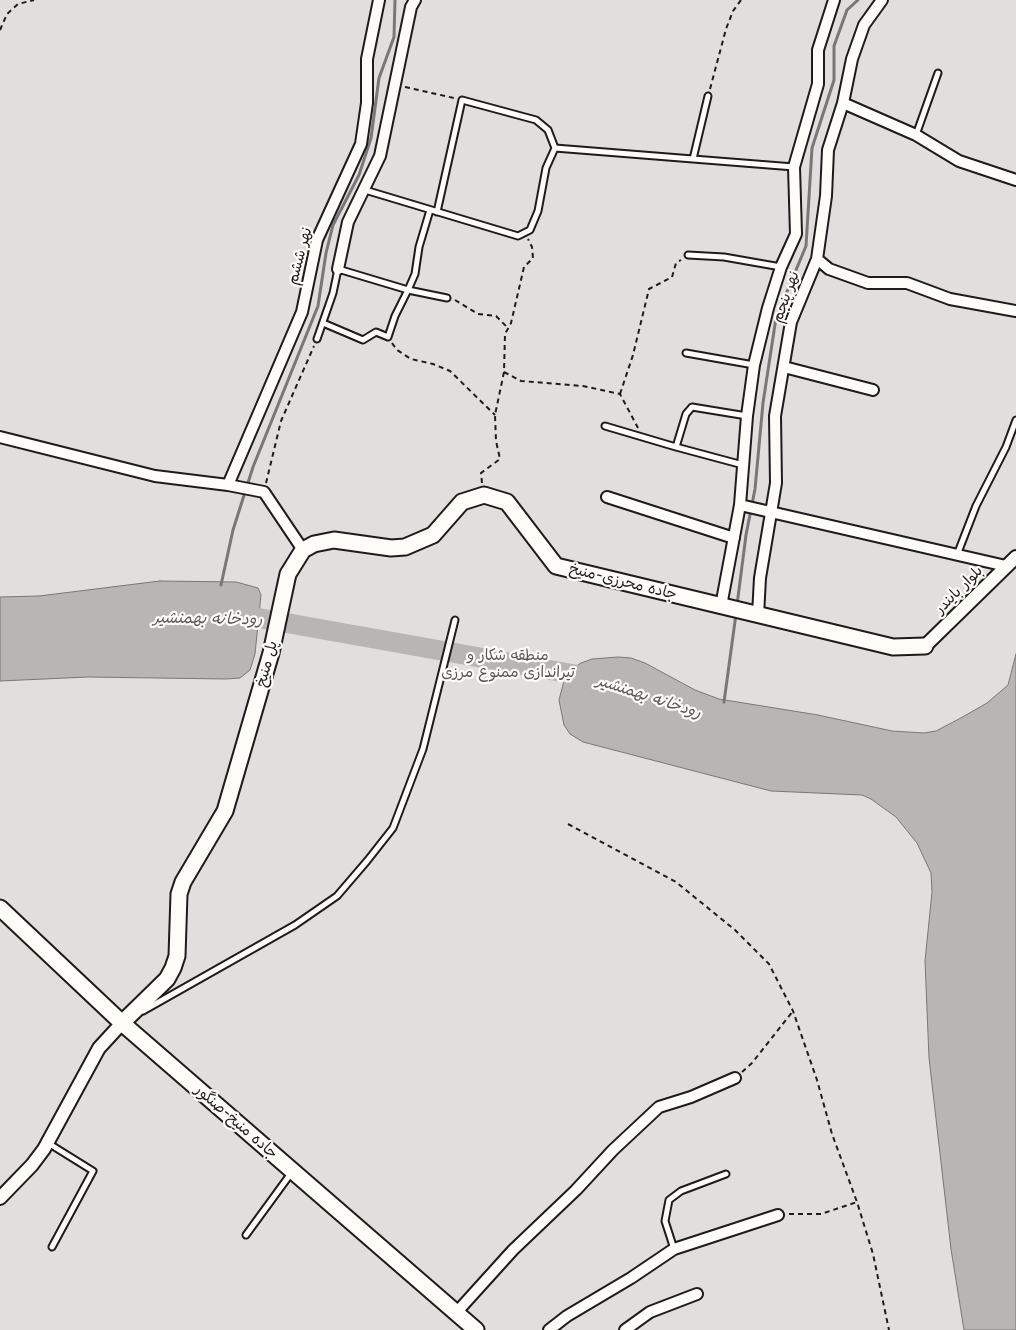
<!DOCTYPE html>
<meta charset="utf-8">
<style>
body{margin:0}
canvas{display:block;background:#fdfcf7}
</style>
<canvas width="1016" height="1330"></canvas>
<script>
const ctx = document.querySelector('canvas').getContext('2d');
ctx.lineJoin = 'round';
function paint(path, color) { ctx.fillStyle = color; ctx.fill(path, 'evenodd'); }
const toPath = rows => new Path2D(rows.map(r => 'M' + r).join(''));
function trace(path, color, width, dash) { ctx.strokeStyle = color; ctx.lineWidth = width; ctx.lineCap = dash ? 'butt' : 'round'; ctx.setLineDash(dash || []); ctx.stroke(path); }
function drawText(font, color, halo, rows, align = 'center') {
  ctx.font = font + ' "Playpen Sans","Playpen Sans Arabic",sans-serif'; ctx.lineWidth = 4.5; ctx.setLineDash([]); ctx.textBaseline = 'middle'; ctx.strokeStyle = halo; ctx.fillStyle = color; for (const [text, x, y, turn = 0] of rows) {
    ctx.save(); ctx.translate(x, y); ctx.rotate((+turn || 0) * Math.PI / 180); ctx.textAlign = isNaN(turn) ? turn : align; if (halo) ctx.strokeText(text, 0, 0); ctx.fillText(text, 0, 0); ctx.restore();
  }
}
const green = toPath([
 [0,0,1016,0,1016,1330,0,1330]
]);
const water = toPath([
 [160,581,236,582,258,588,261,595,255,654,250,670,240,678,226,679,88,677,0,681,0,597,39,596,160,581],
 [1016,654,1016,1330,964,1330,951,1249,929,1058,925,961,932,892,931,873,917,843,896,817,871,799,862,795,771,791,583,742,570,734,564,725,559,700,565,677,572,669,581,663,592,659,618,657,631,658,645,663,695,690,719,699,818,715,892,731,924,733,936,731,959,719,987,703,1008,685,1016,654]
]);
const stream = toPath([
 [221,585,233,530,253,467,318,306,326,253,333,225,359,175,371,138,379,78,394,37,395,0],
 [737,605,746,535,755,489,763,403,776,318,806,246,812,148,834,80,834,46,847,10,858,0],
 [724,702,736,614]
]);
const river = toPath([
 [232,617,253,617,595,678]
]);
const path = toPath([
 [0,30,7,14,18,4,34,0],
 [405,87,454,98],
 [710,89,726,29,733,11,741,0],
 [455,300,478,314,496,316,508,328],
 [392,343,397,350,411,359,433,364,450,371,495,415],
 [504,372,521,381,583,386,620,394,638,428],
 [620,394,633,355,649,289,672,277,676,263,681,260],
 [266,483,281,421,314,346],
 [482,483,481,473,500,459,496,441,495,415,504,372,505,334,511,323,524,267,533,258,532,247,528,239],
 [568,824,676,882,735,930,769,964,793,1011,817,1080,832,1134,857,1202,873,1254,889,1330],
 [742,1072,752,1063,793,1011],
 [789,1214,821,1214,857,1202]
]);
const service = toPath([
 [708,96,693,159,794,167],
 [916,135,938,73],
 [365,190,518,236,530,230,538,211,546,168,555,148,693,159],
 [437,212,462,100,536,120,548,130,555,148],
 [688,255,724,257,781,267],
 [323,323,363,340,376,332,388,337,395,316,408,290,447,298],
 [317,339,333,293,338,269,408,290,415,274,419,247,430,210],
 [686,353,754,365],
 [605,426,676,447],
 [743,465,676,447,686,414,692,407,747,416],
 [957,555,976,506,1006,447,1016,420],
 [143,1011,295,925,337,896,367,861,393,828,423,749,455,620],
 [48,1143,93,1171,52,1247],
 [246,1235,292,1172],
 [674,1249,665,1221,669,1200,681,1191,726,1174]
]);
const minor = toPath([
 [843,103,916,135,959,161,1016,180],
 [817,259,829,269,868,283,907,283,950,299,1016,311],
 [338,269,348,222,380,156,411,7,415,0],
 [784,367,873,390],
 [0,437,155,476,228,485,264,492,303,550],
 [228,485,302,312,317,240,361,144,367,103,367,59,379,0],
 [607,497,734,538],
 [740,505,1006,566],
 [721,606,740,505,747,416,754,365,768,308,781,267,796,234,794,167,818,84,818,50,834,0],
 [758,615,760,578,776,483,775,416,791,322,817,259,826,196,828,150,843,103,852,59,864,25,882,0],
 [456,1313,513,1250,576,1190,613,1150,659,1107,691,1097,735,1078],
 [549,1330,567,1316,631,1278,674,1249,778,1215],
 [625,1330,650,1312,697,1294]
]);
const tertiary = toPath([
 [925,646,1016,557],
 [0,1198,32,1165,44,1149,99,1048,122,1023]
]);
const secondary = toPath([
 [0,908,122,1023,476,1330],
 [122,1023,167,979,173,968,177,956,179,894,183,882,225,811,271,653,288,574,303,550,314,544,334,540,391,548,405,547,433,535,462,502,484,495,507,502,556,566,893,647,925,646]
]);
const streetNames = [
 ["نهر ششم",300,256,-75],
 ["نهر پنجم",786,297,-70],
 ["جاده محرزی-منیخ",623,582,14],
 ["بلوار بایندر",959,590,-45],
 ["پل منیخ",267,664,-75],
 ["جاده منیخ-صنگور",236,1122,41]
];
const parkNames = [
 ["منطقه شکار و",508,656],
 ["تیراندازی ممنوع مرزی",508,673]
];
const waterNames = [
 ["رودخانه بهمنشیر",208,619,1],
 ["رودخانه بهمنشیر",649,697,18]
];
paint(green, '#e0dfdb');
paint(water, '#b7b6b2');
trace(water, '#797876', 1);
trace(stream, '#797876', 3);
trace(river, '#b7b6b2', 20);
trace(service, '#1c1c1c', 9);
trace(minor, '#1c1c1c', 14);
trace(tertiary, '#1c1c1c', 16);
trace(secondary, '#1c1c1c', 19);
trace(path, '#1c1c1c', 2, [5, 4]);
trace(service, '#fdfcf7', 5);
trace(minor, '#fdfcf7', 10);
trace(tertiary, '#fdfcf7', 12);
trace(secondary, '#fdfcf7', 15);
drawText('15px', '#1c1c1c', '#fdfcf7', streetNames);
drawText('15px', '#575655', '#fdfcf7', parkNames);
drawText('italic 16px', '#5a5a58', '#fdfcf7', waterNames);
</script>
